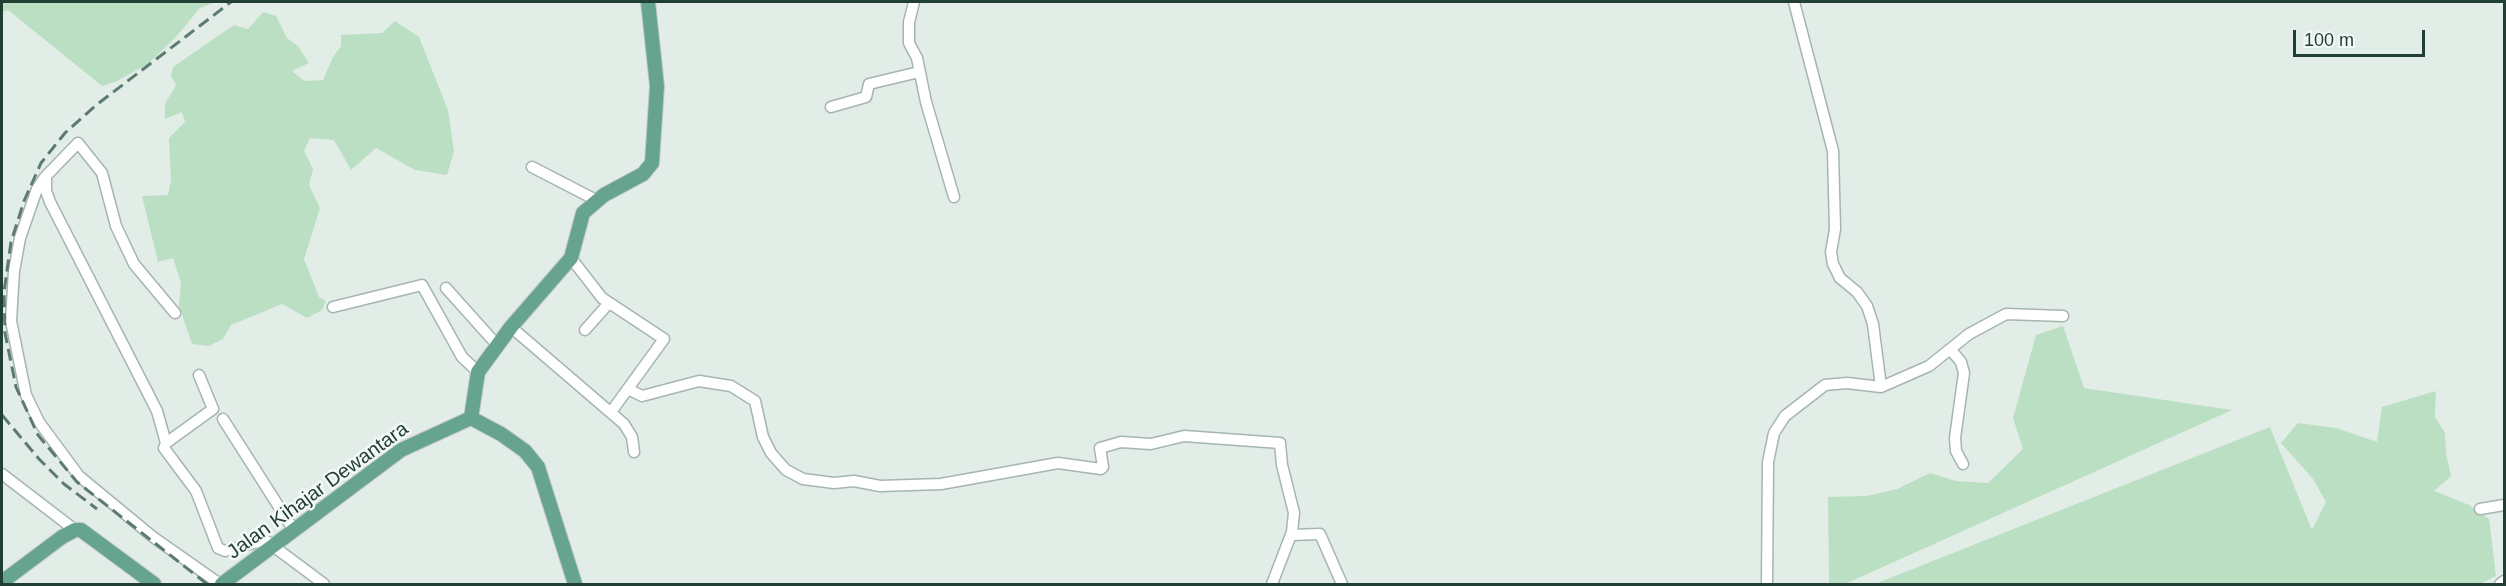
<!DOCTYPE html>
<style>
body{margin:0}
#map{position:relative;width:2506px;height:586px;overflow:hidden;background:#e3ede8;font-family:Helvetica,sans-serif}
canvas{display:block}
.frame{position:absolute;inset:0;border:3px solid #223f35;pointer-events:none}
.scale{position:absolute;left:2293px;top:30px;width:132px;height:27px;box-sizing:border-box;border:3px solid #223f35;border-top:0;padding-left:8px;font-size:18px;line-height:21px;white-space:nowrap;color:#223f35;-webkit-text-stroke:4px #f3f9f6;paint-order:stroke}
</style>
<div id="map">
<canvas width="2506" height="586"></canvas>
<div class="frame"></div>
<div class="scale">100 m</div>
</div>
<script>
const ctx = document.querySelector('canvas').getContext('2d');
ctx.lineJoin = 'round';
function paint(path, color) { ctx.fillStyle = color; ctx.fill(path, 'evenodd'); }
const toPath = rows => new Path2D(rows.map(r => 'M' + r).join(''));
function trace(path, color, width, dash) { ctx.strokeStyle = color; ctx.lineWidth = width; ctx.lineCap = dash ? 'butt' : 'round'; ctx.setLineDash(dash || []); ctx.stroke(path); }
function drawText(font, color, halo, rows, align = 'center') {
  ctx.font = font + ' Helvetica,sans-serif'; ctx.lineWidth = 5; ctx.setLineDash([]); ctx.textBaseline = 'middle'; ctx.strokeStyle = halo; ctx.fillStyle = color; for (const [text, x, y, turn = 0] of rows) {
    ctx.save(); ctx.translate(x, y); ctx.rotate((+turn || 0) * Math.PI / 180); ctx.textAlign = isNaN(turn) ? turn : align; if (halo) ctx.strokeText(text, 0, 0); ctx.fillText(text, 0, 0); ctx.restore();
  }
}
const green = toPath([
 [2,2,216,2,200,8,175,38,148,64,115,82,102,86,8,10,2,12],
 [263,12,276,16,287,38,298,46,309,63,292,71,304,81,323,80,333,57,341,46,341,35,382,33,395,21,419,37,448,110,454,151,447,175,415,170,376,148,351,170,334,140,310,138,304,151,313,169,309,185,320,208,304,259,319,297,326,301,322,310,307,318,282,304,231,325,223,339,209,346,192,344,179,306,181,283,173,258,158,262,142,196,168,195,171,180,169,138,185,122,182,112,165,119,165,104,176,85,171,76,173,67,234,25,248,29],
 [2063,326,2084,388,2232,410,1845,584,1829,584,1828,497,1867,496,1897,489,1930,473,1956,481,1988,483,2023,449,2013,418,2036,335],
 [2436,391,2435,417,2445,433,2446,453,2451,476,2434,491,2469,505,2489,519,2496,576,2480,584,1875,584,2270,427,2312,530,2326,502,2313,479,2281,443,2298,423,2336,428,2377,442,2382,407]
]);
const minor = toPath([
 [914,2,909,22,909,43,917,58,926,102,954,197],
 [831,107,866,97,869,84,919,72],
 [532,167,596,200],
 [45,177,37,189,20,238,14,271,11,321,26,395,39,422,79,476,153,537,220,584],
 [571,258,602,298,664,339,611,412],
 [446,288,497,345],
 [333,307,422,285,462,357,478,372],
 [175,313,134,264,116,226,102,173,78,143,46,176,46,191,50,202,157,411,166,443,164,448,196,491,218,548,225,551,265,540,324,584],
 [511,327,624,424,632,437,634,452],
 [585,330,609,303],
 [1950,349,1961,362,1964,373,1955,438,1956,451,1963,464],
 [1881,387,1929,366,1969,334,2006,314,2063,316],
 [628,389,642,396,699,381,731,386,755,401,763,437,771,453,786,470,803,479,834,483,854,481,880,486,941,484,1058,463,1101,469,1103,467,1100,448,1121,442,1151,444,1184,436,1280,443,1282,465,1294,513,1292,532,1272,584],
 [223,419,293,529],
 [166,443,213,409,199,375],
 [2,474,75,530],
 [2480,509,2504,505],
 [1291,535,1320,534,1342,584],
 [1767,584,1768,462,1774,433,1785,416,1825,385,1847,383,1881,387,1873,324,1867,306,1857,292,1840,278,1833,264,1831,252,1835,229,1833,151,1794,2],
 [2500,584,2504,581]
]);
const major = toPath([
 [471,418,478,372,511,327,571,258,583,213,604,195,643,174,652,163,657,86,648,2],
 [471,418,501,434,525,451,538,467,575,584],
 [2,582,62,537,75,530,81,530,154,584],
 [222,584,401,450,471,418]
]);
const rail = toPath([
 [2,415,39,459,64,484,97,509],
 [207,584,77,482,38,435,16,387,5,333,4,292,11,242,24,201,41,163,65,133,95,106,231,2]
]);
const streetNames = [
 ["Jalan Kihajar Dewantara",318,491,-36]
];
paint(green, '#bbdfc3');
trace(minor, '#a5b5af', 13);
trace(major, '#c1c9c6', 16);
trace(minor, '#fff', 10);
trace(major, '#66a490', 14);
trace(rail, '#5c7a71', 3, [12, 6]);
drawText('20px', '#223f35', '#f3f9f6', streetNames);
</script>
